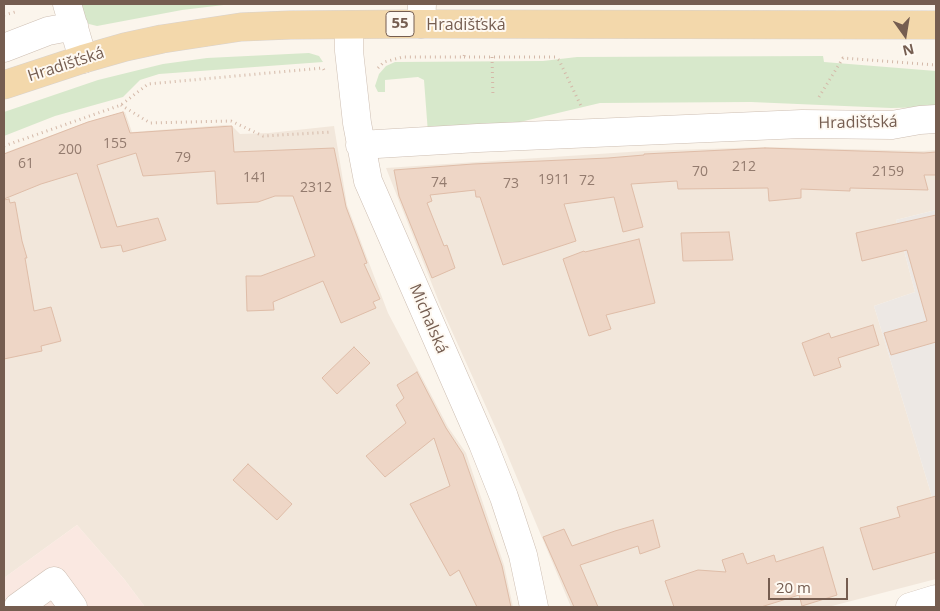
<!DOCTYPE html>
<meta charset="utf-8">
<style>
body{margin:0}
#map{position:relative;width:940px;height:611px;overflow:hidden;background:#fbf5ec;font-family:"Open Sans",sans-serif}
canvas{display:block}
.frame{position:absolute;inset:0;border:5px solid #755d50;pointer-events:none}
.north{position:absolute;left:880px;top:10px;width:50px;height:50px;-webkit-text-stroke:4px #fef9f2;paint-order:stroke;rotate:167deg;font-size:14px;font-weight:700;line-height:20px;text-align:center;color:#755d50}
.north::after{content:'';display:block;margin:auto;width:18px;height:22px;background:#755d50;clip-path:polygon(50% 0,100% 100%,50% 72%,0 100%)}
.scale{position:absolute;left:768px;top:578px;width:80px;height:22px;box-sizing:border-box;border:2px solid #755d50;border-top:0;padding-left:6px;font-size:15px;line-height:18px;white-space:nowrap;color:#755d50;-webkit-text-stroke:4px #fef9f2;paint-order:stroke}
</style>
<div id="map">
<canvas width="940" height="611"></canvas>
<div class="frame"></div>
<div class="north">N</div>
<div class="scale">20 m</div>
</div>
<script>
const ctx = document.querySelector('canvas').getContext('2d');
ctx.lineJoin = 'round';
function paint(path, color) { ctx.fillStyle = color; ctx.fill(path, 'evenodd'); }
const toPath = rows => new Path2D(rows.map(r => 'M' + r).join(''));
function trace(path, color, width, dash) { ctx.strokeStyle = color; ctx.lineWidth = width; ctx.lineCap = dash ? 'butt' : 'round'; ctx.setLineDash(dash || []); ctx.stroke(path); }
function drawText(font, color, halo, rows, align = 'center') {
  ctx.font = font + ' "Open Sans",sans-serif'; ctx.lineWidth = 4; ctx.setLineDash([]); ctx.textBaseline = 'middle'; ctx.strokeStyle = halo; ctx.fillStyle = color; for (const [text, x, y, turn = 0] of rows) {
    ctx.save(); ctx.translate(x, y); ctx.rotate((+turn || 0) * Math.PI / 180); ctx.textAlign = isNaN(turn) ? turn : align; if (halo) ctx.strokeText(text, 0, 0); ctx.fillText(text, 0, 0); ctx.restore();
  }
}
const residential = toPath([
 [125,112,132,132,225,125,232,126,240,134,269,133,334,126,347,205,388,313,448,427,466,453,504,565,513,607,145,607,124,579,77,525,4,578,4,153,87,122],
 [766,147,923,151,936,150,936,210,896,220,915,292,874,306,936,510,936,579,828,607,571,607,502,442,441,307,386,168,644,151]
]);
const commercial = toPath([
 [77,525,124,579,145,607,4,607,4,578]
]);
const industrial = toPath([
 [936,210,936,510,874,306,915,292,896,220]
]);
const green = toPath([
 [77,4,232,4,182,10,97,26,89,24,85,21],
 [309,53,319,56,323,62,159,74,140,80,123,97,55,116,4,136,4,112,98,80,163,64,207,58],
 [823,56,824,62,936,71,936,107,891,108,751,102,600,103,482,131,428,133,424,80,418,77,385,80,385,92,378,92,375,86,379,74,386,66,395,62,543,61,577,57]
]);
const building = toPath([
 [123,112,130,133,232,126,234,152,334,148,346,207,367,263,364,264,380,299,373,302,376,308,341,323,323,281,273,302,274,310,247,311,246,276,261,276,315,256,293,196,275,196,258,202,217,204,215,171,143,176,136,153,97,165,117,227,158,218,166,240,123,252,121,245,101,248,77,173,41,184,4,199,4,154,88,122,123,112],
 [765,148,924,153,936,152,936,175,924,175,928,190,850,188,850,191,801,189,801,198,769,201,768,188,678,189,677,181,631,184,643,227,623,232,614,197,564,204,576,241,503,265,480,197,476,197,475,190,430,195,432,201,427,203,444,246,447,245,455,268,432,278,399,196,394,170,473,164,608,158,644,155,644,154,765,148],
 [9,199,10,203,15,202,22,241,27,258,25,258,34,311,51,307,61,341,41,346,42,351,4,359,4,200,9,199],
 [936,215,936,342,891,355,884,333,927,321,907,250,862,261,856,233,936,215],
 [729,232,733,260,683,261,681,233,729,232],
 [639,239,655,303,606,315,611,329,589,336,563,259,584,251,585,252,639,239],
 [873,325,879,345,838,358,841,367,814,376,802,343,829,333,831,338,873,325],
 [354,347,370,363,337,394,322,378,354,347],
 [417,372,446,428,463,454,502,566,511,607,477,607,459,570,450,576,410,504,450,486,434,438,385,477,366,456,406,423,396,405,404,398,397,385,417,372],
 [248,464,292,504,277,520,233,480,248,464],
 [936,496,936,552,873,570,860,528,900,517,897,507,936,496],
 [653,520,660,547,640,554,638,546,580,565,598,607,574,607,543,537,564,529,572,546,615,531,653,520],
 [823,547,837,595,802,606,799,595,761,607,674,607,665,581,698,570,726,572,722,560,743,553,747,564,774,555,776,562,823,547]
]);
const path = toPath([
 [4,15,15,12],
 [464,57,555,57,559,60,581,106],
 [492,57,493,97],
 [378,68,384,62,403,57,464,57,465,52],
 [819,97,843,58,936,65],
 [121,105,150,123,231,121,263,136,332,132],
 [4,146,121,105,148,84,323,68,324,70]
]);
const minor = toPath([
 [67,4,83,59],
 [421,24,422,4],
 [349,25,349,51,357,123,368,181,483,444,504,497,523,555,534,607],
 [4,48,48,31,74,26],
 [360,145,478,138,802,124,892,125,920,120,936,119],
 [18,607,54,581,73,607],
 [910,607,936,599]
]);
const major = toPath([
 [4,85,83,59,125,47,162,39,241,27,290,25,421,24,936,25]
]);
const numberNames = [
 ["155",115,144],
 ["200",70,150],
 ["79",183,158],
 ["61",26,164],
 ["212",744,167],
 ["70",700,172],
 ["2159",888,172],
 ["141",255,178],
 ["1911",554,180],
 ["72",587,181],
 ["74",439,183],
 ["73",511,184],
 ["2312",316,188]
];
const shields = [
 [400,24,28]
];
const shieldNames = [
 ["55",400,24]
];
const streetNames = [
 ["Hradišťská",466,25],
 ["Hradišťská",66,65,-18],
 ["Hradišťská",858,123,-1],
 ["Michalská",428,319,67]
];
paint(residential, '#f2e7db');
paint(commercial, '#fae8e1');
paint(industrial, '#ede8e4');
paint(green, '#d7e8cb');
paint(building, '#eed6c6');
trace(building, '#dfbda8', 1);
trace(minor, '#cdbeb2', 29);
trace(major, '#d8d2ce', 29);
trace(path, '#d4b9a9', 3, [1, 4]);
trace(minor, '#fff', 28);
trace(major, '#f3d8ab', 28);
drawText('14px', '#937b6e', null, numberNames);
for (const [x, y, w] of shields) { const box = new Path2D(); box.roundRect(x - w / 2, y - 12.5, w, 25, 4); ctx.fillStyle = '#fef9f2'; ctx.fill(box); trace(box, '#755d50', 1); }
drawText('bold 15px', '#755d50', null, shieldNames);
drawText('16px', '#755d50', '#fef9f2', streetNames);
</script>
